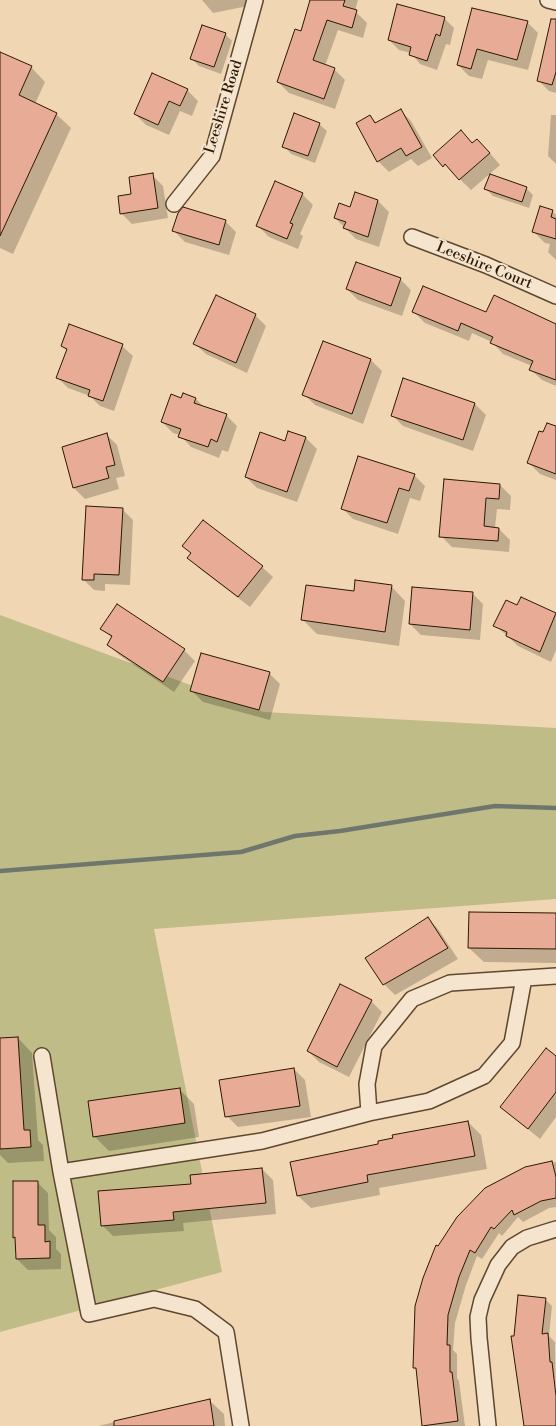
<!DOCTYPE html>
<style>
body{margin:0}
canvas{display:block;background:#f0d6b3}
</style>
<canvas width="556" height="1426"></canvas>
<script>
const ctx = document.querySelector('canvas').getContext('2d');
ctx.lineJoin = 'round';
function paint(path, color) { ctx.fillStyle = color; ctx.fill(path, 'evenodd'); }
const toPath = rows => new Path2D(rows.map(r => 'M' + r).join(''));
function trace(path, color, width, dash) { ctx.strokeStyle = color; ctx.lineWidth = width; ctx.lineCap = dash ? 'butt' : 'round'; ctx.setLineDash(dash || []); ctx.stroke(path); }
function drawText(font, color, halo, rows, align = 'center') {
  ctx.font = font + ' "Libre Bodoni",serif'; ctx.lineWidth = 4; ctx.setLineDash([]); ctx.textBaseline = 'middle'; ctx.strokeStyle = halo; ctx.fillStyle = color; for (const [text, x, y, turn = 0] of rows) {
    ctx.save(); ctx.translate(x, y); ctx.rotate((+turn || 0) * Math.PI / 180); ctx.textAlign = isNaN(turn) ? turn : align; if (halo) ctx.strokeText(text, 0, 0); ctx.fillText(text, 0, 0); ctx.restore();
  }
}
const green = toPath([
 [0,615,264,712,556,728,556,899,154,929,222,1272,0,1332]
]);
const shadow = toPath([
 [202,0,247,0,248,6,213,13],
 [311,0,358,0,355,11,367,23,363,38,338,30,325,66,334,69,345,80,335,109,289,93,278,82,301,33],
 [473,9,527,22,538,33,528,70,488,60,482,79,469,76,458,65],
 [444,18,454,28,450,45,446,44,437,70,420,64,411,53,399,50,389,40],
 [556,32,556,93,549,91,538,80],
 [225,34,232,41,221,74,199,66,192,59],
 [0,53,31,67,45,82,35,104,56,114,71,128,13,254,0,248],
 [187,90,198,101,192,116,180,111,169,135,146,125,135,114],
 [400,110,411,121,432,158,418,166,411,159,389,172,378,161,370,116,377,123],
 [551,115,556,115,556,164,548,156],
 [319,124,327,131,315,163,291,154,284,146],
 [473,144,488,151,500,165,471,190,435,155],
 [152,175,163,186,168,218,132,224,121,213,133,195],
 [526,188,533,195,529,208,493,196,486,189],
 [356,193,378,201,389,212,379,247,356,239,335,218,351,208],
 [302,194,313,205,300,234,303,236,298,249,269,237,258,226],
 [552,211,556,215,556,260,548,252,550,244,545,243,534,232],
 [225,221,236,232,229,255,185,242,174,231],
 [400,279,411,290,402,316,358,300,347,289],
 [414,312,487,314,556,324,556,386,542,380,531,370,532,366,503,354,492,342,472,333,469,341,425,323],
 [255,315,266,326,247,373,206,354,195,344],
 [324,342,371,360,382,371,363,424,315,405,304,394],
 [62,346,122,346,133,356,114,411,100,406,90,396,68,388,57,377,67,351],
 [182,399,196,399,204,407,226,415,237,426,228,452,222,450,219,458,191,447,180,435,173,433,162,422],
 [475,404,486,415,473,451,403,426,392,415],
 [556,427,556,480,540,474,529,463,544,434],
 [289,433,306,438,317,449,297,502,257,488,246,477,286,442],
 [106,434,117,445,125,476,116,478,119,489,85,499,74,488],
 [414,475,425,486,420,501,410,498,398,534,353,519,342,508],
 [500,485,511,496,510,510,497,509,495,528,499,529,510,540,509,552,452,547,441,536],
 [122,509,133,520,130,585,105,584,105,591,94,590,83,579],
 [184,546,262,567,273,577,250,607,200,569,189,558,192,554],
 [391,586,405,601,399,646,317,634,303,620],
 [472,593,483,604,480,640,421,635,410,624],
 [521,598,556,615,556,650,551,662,518,646,495,625,518,606],
 [102,628,184,650,195,661,174,692,119,655,108,644,112,638],
 [269,673,280,684,270,720,203,702,192,691],
 [556,915,556,963,484,962,469,948],
 [428,918,438,929,458,959,395,995,384,984],
 [371,1001,382,1012,349,1077,319,1062,308,1051],
 [18,1038,32,1053,38,1140,43,1145,44,1161,8,1163,0,1155,0,1039],
 [556,1057,556,1117,540,1139,501,1107],
 [294,1069,305,1080,311,1117,238,1127,227,1116],
 [180,1090,194,1104,199,1137,109,1151,94,1136],
 [468,1122,481,1135,487,1169,379,1188,380,1195,311,1208,298,1196,380,1145],
 [556,1162,556,1207,549,1208,523,1222,518,1217,502,1236,499,1233,482,1259,477,1256,466,1285,455,1323,453,1350,457,1354,457,1378,459,1381,465,1426,424,1426,417,1371,414,1367,438,1247,526,1168],
 [262,1169,273,1180,276,1214,183,1223,184,1231,113,1236,102,1225,192,1185],
 [37,1182,48,1193,49,1230,56,1237,56,1249,61,1254,61,1269,28,1270,17,1259,17,1240,14,1237],
 [545,1299,552,1306,549,1336,555,1342,556,1426,524,1426,515,1337],
 [209,1400,224,1414,225,1426,98,1426]
]);
const stream = toPath([
 [0,871,241,852,295,836,340,831,495,806,556,808]
]);
const building = toPath([
 [310,0,345,0,343,6,357,10,352,28,327,20,313,60,335,68,324,99,277,82,295,29,301,31,310,0],
 [397,4,445,17,440,36,436,34,427,61,409,55,411,47,388,40,397,4],
 [472,8,528,21,517,60,477,49,471,69,457,65,472,8],
 [551,19,556,19,556,72,552,85,537,81,551,19],
 [202,25,226,33,214,67,190,59,202,25],
 [0,52,32,66,19,95,57,113,0,236,0,52],
 [152,73,188,89,180,106,169,101,158,125,134,114,152,73],
 [401,109,422,147,406,156,401,148,377,162,356,123,370,115,375,123,401,109],
 [294,113,320,123,308,156,282,147,294,113],
 [461,130,472,143,477,139,490,153,459,180,445,164,443,167,433,155,461,130],
 [153,173,158,208,120,214,118,196,131,194,129,177,153,173],
 [490,174,527,187,522,202,484,189,490,174],
 [275,181,303,193,290,223,293,224,287,239,256,226,275,181],
 [355,192,378,200,368,237,343,228,346,222,334,218,339,203,350,207,355,192],
 [540,206,553,210,551,217,556,219,556,239,532,232,540,206],
 [183,207,226,220,219,245,172,231,178,213,183,207],
 [356,262,401,278,391,306,346,289,356,262],
 [423,286,486,312,494,295,556,324,556,380,529,370,533,361,490,343,493,337,461,323,458,331,412,312,423,286],
 [216,295,256,314,236,363,193,344,216,295],
 [69,324,123,344,103,401,88,396,90,390,56,378,67,349,61,346,69,324],
 [323,341,371,359,352,414,302,395,323,341],
 [403,378,475,403,463,440,391,416,403,378],
 [183,393,196,398,194,403,227,414,217,442,211,439,208,447,178,437,181,429,161,422,171,394,181,398,183,393],
 [547,423,556,426,556,474,527,463,539,431,543,432,547,423],
 [288,431,306,437,287,492,245,477,260,432,285,441,288,431],
 [107,433,115,465,106,467,109,478,73,488,62,447,107,433],
 [358,456,415,474,409,491,399,488,387,523,341,509,358,456],
 [444,479,500,484,499,499,486,498,484,526,499,528,498,541,439,537,444,479],
 [86,506,123,508,119,575,94,574,94,580,82,580,86,506],
 [203,520,263,566,238,597,187,558,191,553,182,546,203,520],
 [355,580,392,585,385,632,301,620,306,585,354,591,355,580],
 [412,587,473,592,470,630,409,624,412,587],
 [521,597,556,613,540,652,506,636,507,632,493,626,506,600,517,605,521,597],
 [117,604,185,649,163,682,107,645,112,636,100,629,117,604],
 [201,653,270,672,259,710,190,691,201,653],
 [469,912,556,913,556,949,468,948,469,912],
 [428,917,448,948,383,985,365,958,428,917],
 [340,984,372,1000,337,1067,307,1051,340,984],
 [18,1037,24,1130,30,1130,31,1147,0,1149,0,1038,18,1037],
 [546,1048,556,1056,556,1092,528,1129,500,1107,546,1048],
 [294,1068,300,1106,225,1117,219,1080,294,1068],
 [180,1088,185,1123,93,1137,88,1101,180,1088],
 [468,1121,475,1156,367,1175,368,1182,297,1196,290,1162,378,1144,378,1141,393,1138,392,1135,468,1121],
 [552,1161,556,1177,556,1198,541,1201,514,1215,512,1210,494,1229,491,1227,475,1253,470,1250,459,1277,448,1315,447,1345,450,1345,450,1372,452,1372,458,1421,422,1426,416,1368,413,1368,415,1306,423,1278,436,1245,438,1246,457,1217,485,1188,525,1167,552,1161],
 [262,1168,266,1203,173,1212,174,1220,101,1226,98,1191,191,1184,190,1175,262,1168],
 [13,1181,38,1181,38,1225,45,1225,45,1242,50,1241,50,1258,16,1259,15,1237,13,1238,13,1181],
 [518,1295,546,1298,542,1334,548,1333,550,1362,552,1362,556,1396,556,1426,524,1426,511,1336,514,1336,518,1295],
 [210,1399,214,1426,114,1426,114,1421,210,1399]
]);
const street = toPath([
 [548,0,556,2],
 [174,204,212,156,255,0],
 [412,237,486,265,556,296],
 [42,1056,61,1172,89,1314,154,1299,195,1309,226,1332,241,1426],
 [369,1113,367,1084,374,1046,412,999,450,983,556,976],
 [61,1172,262,1141,369,1113,429,1101,484,1076,512,1043,524,978],
 [488,1426,479,1338,478,1317,482,1300,498,1265,512,1247,527,1238,556,1229]
]);
const streetNames = [
 ["Leeshire Road",224,107,-73],
 ["Leeshire Court",484,266,22]
];
paint(green, '#c0bc88');
paint(shadow, '#0003');
trace(stream, '#6f776d', 4.5);
paint(building, '#e8ac96');
trace(building, '#2c1803', 1);
trace(street, '#5d482f', 18);
trace(street, '#f5e4ce', 15);
drawText('15px', '#2c1803', '#f5e4ce', streetNames);
</script>
